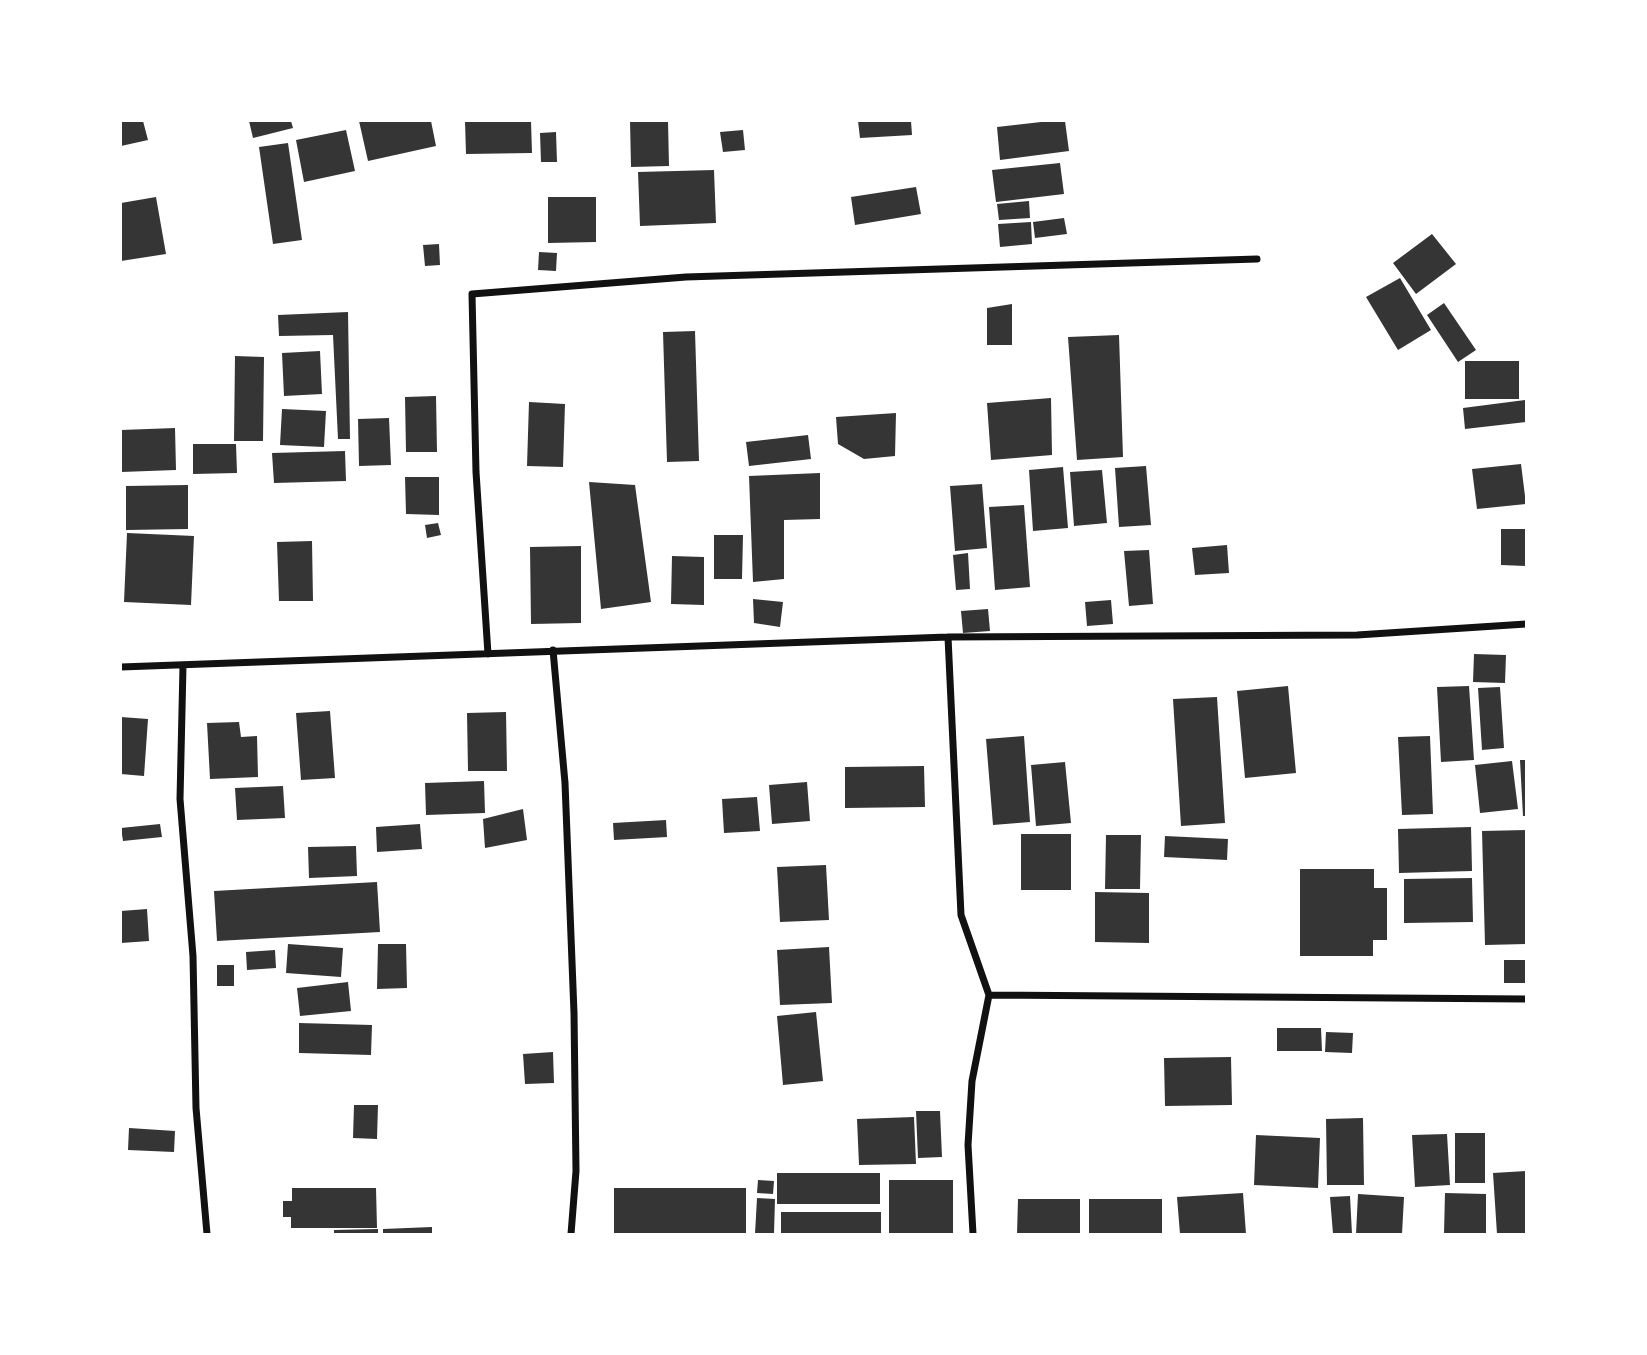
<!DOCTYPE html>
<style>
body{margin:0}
#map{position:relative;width:1647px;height:1355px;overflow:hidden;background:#fff;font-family:"Fira Sans",sans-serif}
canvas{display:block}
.frame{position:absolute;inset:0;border:122px solid #fff;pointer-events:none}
</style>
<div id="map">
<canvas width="1647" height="1355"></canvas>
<div class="frame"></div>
</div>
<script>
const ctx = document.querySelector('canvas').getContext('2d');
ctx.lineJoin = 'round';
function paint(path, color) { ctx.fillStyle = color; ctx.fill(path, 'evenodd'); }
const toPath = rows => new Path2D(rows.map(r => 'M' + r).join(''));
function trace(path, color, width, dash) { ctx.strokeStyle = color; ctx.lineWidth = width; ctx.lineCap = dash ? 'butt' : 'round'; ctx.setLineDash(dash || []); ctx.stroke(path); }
const building = toPath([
 [121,121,143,121,148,140,121,146],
 [249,121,291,121,293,128,253,138],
 [359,121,431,121,436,146,368,161],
 [465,121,531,121,532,153,466,154],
 [630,121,668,121,669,166,631,167],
 [858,121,911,121,912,135,860,138],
 [1050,121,1065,121,1069,151,1000,160,997,127],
 [346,130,355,171,304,182,296,140],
 [743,130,745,150,723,152,720,132],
 [556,132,557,162,541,162,540,133],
 [288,143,302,240,273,244,259,147],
 [1060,163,1064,194,996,202,992,170],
 [714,170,716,223,640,226,638,172],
 [916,187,921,214,855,225,851,197],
 [156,197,166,254,121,261,121,203],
 [548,197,596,197,596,242,548,243],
 [1029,201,1030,218,999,220,997,204],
 [1064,218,1067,234,1035,238,1033,222],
 [1031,222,1032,244,1000,247,998,224],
 [1432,234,1456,264,1416,294,1393,263],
 [439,244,440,265,425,266,423,245],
 [539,252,557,253,556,271,538,270],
 [1400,278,1431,330,1398,350,1366,297],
 [1444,303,1476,350,1458,362,1427,315],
 [1012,304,1012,345,987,345,987,308],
 [348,312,350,439,338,439,333,335,279,336,278,315],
 [695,331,699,461,667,462,663,332],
 [1119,335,1123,457,1077,460,1068,337],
 [320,351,322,394,284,396,282,353],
 [235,356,264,357,263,441,234,441],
 [1465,361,1519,361,1519,399,1465,399],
 [436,396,437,452,406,452,405,397],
 [1051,398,1052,455,991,460,987,403],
 [1525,400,1526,422,1465,429,1463,408],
 [529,402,565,404,563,467,527,466],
 [282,409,326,411,324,447,280,445],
 [896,413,895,456,864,459,838,444,836,417],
 [389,418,391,465,359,466,358,419],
 [175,428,176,470,121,472,121,430],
 [808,435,811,459,749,466,746,442],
 [193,444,236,444,237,473,193,474],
 [345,451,346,481,274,483,272,453],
 [1521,464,1526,504,1477,509,1472,469],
 [1146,466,1151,525,1119,527,1115,468],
 [1063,467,1068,528,1033,531,1029,470],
 [1102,470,1107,523,1074,526,1070,472],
 [820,473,820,519,784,520,784,579,753,582,749,476],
 [405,477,439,477,439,515,406,514],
 [589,482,635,485,651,602,601,609],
 [982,484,987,548,955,551,950,486],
 [188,485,188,529,126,530,126,486],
 [1024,505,1030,587,995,590,989,507],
 [438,523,441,535,427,538,425,525],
 [1501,529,1526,529,1526,566,1501,565],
 [127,533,194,536,191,605,124,602],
 [714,535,743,535,742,579,714,579],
 [312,541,313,601,279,601,277,542],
 [1227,545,1229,573,1195,575,1192,548],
 [581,546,581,623,531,624,530,547],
 [1149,550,1153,604,1129,606,1124,551],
 [968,553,970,589,956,590,953,555],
 [672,556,704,557,704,605,671,604],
 [753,599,783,602,780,627,754,623],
 [1111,600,1113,624,1087,626,1085,602],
 [988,609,990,631,963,633,961,611],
 [1474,654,1506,655,1505,683,1473,682],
 [1288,686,1296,773,1245,778,1237,691],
 [1469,686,1474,760,1441,762,1437,687],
 [1500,687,1504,748,1482,750,1478,688],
 [1217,697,1225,823,1181,826,1173,699],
 [330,711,335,778,301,780,296,713],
 [506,712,507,771,468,771,467,713],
 [121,717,148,719,144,776,121,774],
 [239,722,241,737,257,736,258,777,210,779,207,723],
 [1024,736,1030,822,993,825,986,739],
 [1430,736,1433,814,1402,815,1398,737],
 [1520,760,1526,760,1526,816,1523,816],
 [1512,761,1518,809,1480,813,1475,765],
 [1065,762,1071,823,1036,826,1031,765],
 [924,766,925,807,845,808,845,767],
 [484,781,485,813,426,815,425,783],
 [807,782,810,821,772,824,769,785],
 [283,786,285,818,237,820,235,788],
 [757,797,760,831,724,833,722,799],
 [523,809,527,840,485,848,483,819],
 [666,820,667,837,614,840,613,823],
 [160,824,162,837,123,841,121,828],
 [420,824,422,849,377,852,376,827],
 [1471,827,1472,871,1399,873,1398,829],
 [1526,830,1526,944,1485,945,1482,831],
 [1021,834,1071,834,1071,890,1021,890],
 [1106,835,1141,835,1140,889,1105,889],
 [1165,836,1228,839,1227,860,1164,857],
 [356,846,357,876,309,878,308,847],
 [826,865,829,920,780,922,777,867],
 [1300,869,1374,869,1374,888,1387,888,1387,940,1373,940,1373,956,1300,956],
 [1472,878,1473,922,1404,923,1404,879],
 [377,882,380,932,217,941,214,891],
 [1095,892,1149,893,1149,943,1095,942],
 [147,909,149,941,121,943,121,911],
 [288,944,343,948,341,977,286,973],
 [378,944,406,944,407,988,377,989],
 [829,947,832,1003,780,1005,777,950],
 [275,950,276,968,247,970,246,952],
 [1504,960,1526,960,1526,983,1504,983],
 [217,965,234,965,234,986,217,986],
 [348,982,351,1011,300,1016,297,988],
 [816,1012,823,1081,783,1085,777,1016],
 [299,1023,372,1025,371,1055,299,1053],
 [1277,1028,1321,1028,1322,1051,1277,1051],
 [1326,1032,1353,1033,1352,1053,1325,1052],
 [553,1052,554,1083,525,1084,523,1054],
 [1231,1057,1232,1105,1165,1106,1164,1058],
 [354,1105,378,1105,377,1139,353,1138],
 [916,1111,940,1111,942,1157,918,1158],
 [914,1117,916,1164,859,1165,857,1119],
 [1363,1118,1364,1185,1327,1185,1326,1119],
 [129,1128,175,1131,174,1152,128,1150],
 [1455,1133,1485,1133,1485,1183,1455,1183],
 [1447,1134,1450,1185,1415,1187,1412,1135],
 [1256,1135,1320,1138,1318,1188,1254,1185],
 [1526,1171,1526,1234,1497,1234,1493,1173],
 [777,1173,880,1173,880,1204,777,1204],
 [758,1180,774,1181,773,1194,757,1193],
 [889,1180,953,1180,953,1234,889,1234],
 [292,1188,376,1188,377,1228,291,1228,291,1217,283,1217,283,1201,292,1201],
 [614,1188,746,1188,746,1234,614,1234],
 [1243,1193,1246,1234,1180,1234,1177,1197],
 [1445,1193,1486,1194,1486,1234,1444,1234],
 [1358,1194,1404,1197,1402,1234,1356,1234],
 [1350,1196,1352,1234,1333,1234,1330,1197],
 [757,1198,775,1199,774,1234,755,1234],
 [1018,1199,1080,1199,1080,1234,1017,1234],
 [1089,1199,1162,1199,1162,1234,1089,1234],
 [781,1212,881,1212,881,1234,781,1234],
 [432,1227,432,1234,383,1234,383,1229],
 [378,1229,378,1234,334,1234,334,1230]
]);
const minor = toPath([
 [948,637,961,915,989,995,972,1081,968,1145,973,1234],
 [553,650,565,783,574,1013,576,1171,571,1234],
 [488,654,476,472,472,294,686,277,1257,259],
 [183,666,180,799,193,956,196,1108,207,1234],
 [121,667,948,637,1357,635,1526,624],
 [989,995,1526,999]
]);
paint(building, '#353535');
trace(minor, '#111', 7);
</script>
